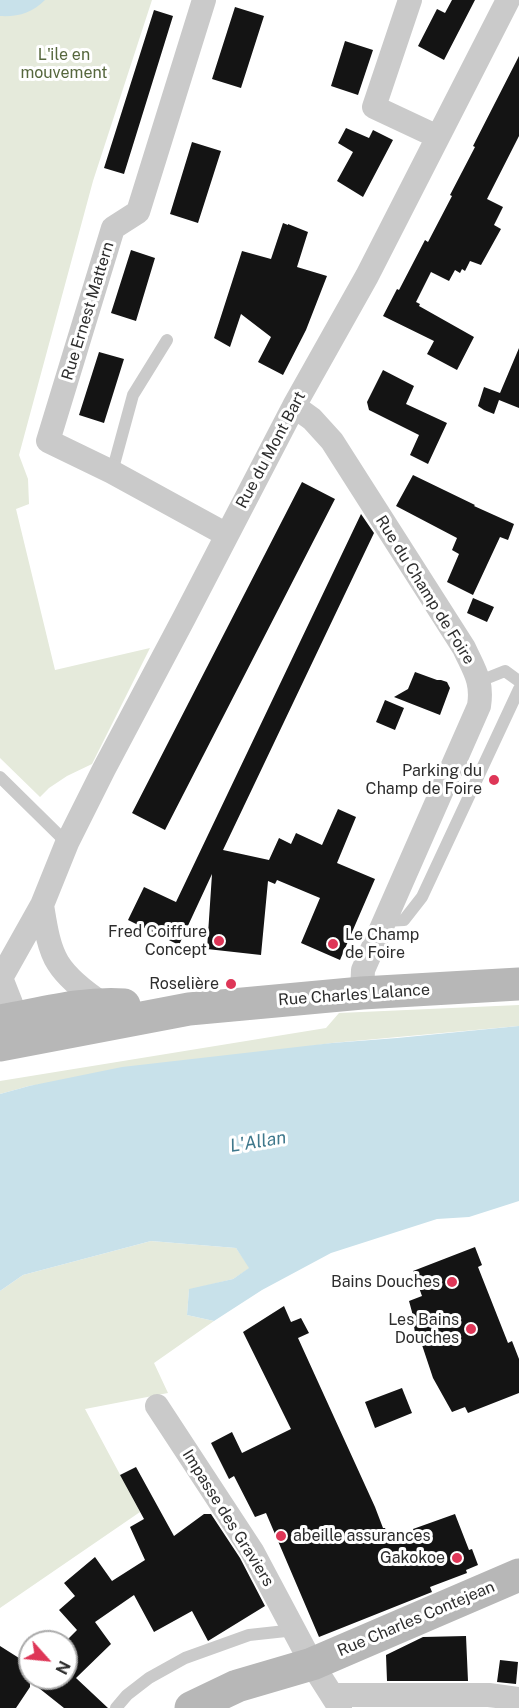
<!DOCTYPE html>
<html>
<head>
<meta charset="utf-8">
<style>
	body { margin:0 }
	#map { position:relative; width:519px; height:1708px; overflow:hidden; background:#fff; font-family:"Public Sans",sans-serif }
	canvas { display:block }
	.north { position:absolute; left:18px; top:1630px; width:60px; height:60px; box-sizing:border-box; background:#fff; border:2px solid #ababab; border-radius:50%; rotate:117deg; font-size:16px; font-weight:700; line-height:24px; text-align:center; color:#2d2d2d }
	.north::after { content:''; display:block; margin:auto; width:21px; height:27px; background:#de3657; clip-path:polygon(50% 0,100% 100%,50% 72%,0 100%) }
</style>
</head>
<body>
<div id="map">
<canvas width="519" height="1708"></canvas>
<div class="north">N</div>
</div>
<script>
const ctx = document.querySelector('canvas').getContext('2d');
ctx.lineJoin = 'round';
function paint(path, color) { ctx.fillStyle = color; ctx.fill(path, 'evenodd'); }
function stroke(path, color, width, dash) { ctx.strokeStyle = color; ctx.lineWidth = width; ctx.lineCap = dash ? 'butt' : 'round'; ctx.setLineDash(dash || []); ctx.stroke(path); }
function label(font, color, halo, rows, align = 'center') {
  ctx.font = font + ' "Public Sans",sans-serif'; ctx.lineWidth = 6; ctx.setLineDash([]); ctx.textBaseline = 'middle'; ctx.strokeStyle = halo; ctx.fillStyle = color; for (const [text, x, y, turn = 0] of rows) {
    ctx.save(); ctx.translate(x, y); ctx.rotate((+turn || 0) * Math.PI / 180); ctx.textAlign = isNaN(turn) ? turn : align; if (halo) ctx.strokeText(text, 0, 0); ctx.fillText(text, 0, 0); ctx.restore();
  }
}
paint(new Path2D(`
	M 0,0 L 152,0 L 93,181 L 19,455 L 28,479 L 29,504 L 16,509 L 55,670 L 150,648 L 92,764 L 67,776 L 49,788 L 40,797 L 0,758 Z
	M 519,1005 L 519,1026 L 332,1043 L 29,1086 L 0,1094 L 0,1081 L 326,1028 L 339,1013 Z
	M 151,1241 L 236,1248 L 250,1268 L 233,1279 L 189,1290 L 187,1315 L 214,1321 L 154,1363 L 168,1393 L 85,1409 L 140,1512 L 0,1608 L 0,1291 L 23,1275 Z`), '#e5eadb');
paint(new Path2D(`
	M 0,0 L 45,0 C 32,13 18,17 0,16 Z
	M 519,1026 L 519,1201 L 469,1217 L 437,1219 L 331,1253 L 262,1290 L 214,1321 L 187,1315 L 189,1289 L 233,1279 L 249,1268 L 236,1248 L 151,1241 L 23,1275 L 0,1291 L 0,1094 L 29,1086 L 122,1067 L 332,1043 L 397,1038 Z`), '#c8e1ea');
paint(new Path2D(`
	M 452,0 L 475,0 L 444,60 L 418,46 L 437,9 L 445,13 Z
	M 235,7 L 264,16 L 241,88 L 212,79 Z
	M 154,10 L 173,16 L 124,174 L 104,168 Z
	M 345,41 L 373,50 L 358,95 L 331,86 Z
	M 519,56 L 519,136 L 487,199 L 503,207 L 494,225 L 501,229 L 481,265 L 470,261 L 465,271 L 462,269 L 460,273 L 455,270 L 449,281 L 431,272 L 416,302 L 420,304 L 419,306 L 474,337 L 457,370 L 427,354 L 434,341 L 383,316 L 397,289 L 399,290 L 425,240 L 428,242 L 452,196 L 450,195 L 475,147 L 473,146 Z
	M 346,128 L 369,138 L 373,130 L 393,140 L 363,197 L 337,181 L 353,152 L 338,143 Z
	M 192,142 L 221,151 L 198,223 L 170,214 Z
	M 283,223 L 288,225 L 288,224 L 308,232 L 297,267 L 327,276 L 306,330 L 283,375 L 258,362 L 271,337 L 241,314 L 230,347 L 214,338 L 242,251 L 271,259 Z
	M 131,250 L 155,258 L 136,321 L 111,313 Z
	M 519,348 L 519,408 L 499,400 L 494,414 L 484,410 L 478,406 L 484,387 L 500,393 Z
	M 99,352 L 124,359 L 104,423 L 79,415 Z
	M 383,370 L 414,386 L 406,404 L 447,423 L 428,464 L 410,455 L 419,435 L 369,410 L 367,402 Z
	M 413,475 L 475,505 L 474,506 L 514,524 L 508,540 L 500,537 L 473,595 L 447,582 L 459,554 L 452,550 L 457,538 L 396,506 Z
	M 302,482 L 335,499 L 165,830 L 132,813 Z
	M 361,514 L 374,533 L 223,850 L 269,860 L 279,838 L 291,844 L 296,833 L 322,845 L 338,809 L 356,817 L 337,863 L 375,879 L 340,960 L 301,943 L 320,898 L 277,880 L 275,884 L 268,881 L 261,955 L 207,949 L 212,874 L 179,945 L 128,920 L 144,887 L 176,902 Z
	M 473,598 L 494,607 L 487,622 L 467,613 Z
	M 415,672 L 437,680 L 441,680 L 447,682 L 450,688 L 440,715 L 394,697 L 408,689 Z
	M 385,700 L 404,708 L 395,730 L 376,722 Z
	M 475,1247 L 482,1265 L 478,1267 L 508,1343 L 512,1341 L 519,1359 L 519,1393 L 468,1413 L 465,1407 L 452,1412 L 433,1378 L 418,1333 L 415,1333 L 412,1312 L 409,1301 L 422,1296 L 413,1271 Z
	M 284,1306 L 291,1322 L 301,1318 L 309,1333 L 298,1338 L 375,1507 L 383,1528 L 385,1528 L 391,1542 L 414,1532 L 413,1529 L 455,1514 L 469,1550 L 472,1549 L 478,1565 L 466,1570 L 467,1573 L 430,1587 L 432,1592 L 319,1637 L 266,1513 L 255,1517 L 234,1476 L 229,1479 L 211,1443 L 232,1432 L 242,1453 L 291,1429 L 243,1332 Z
	M 402,1388 L 412,1413 L 375,1428 L 365,1402 Z
	M 136,1467 L 174,1536 L 204,1514 L 211,1514 L 240,1558 L 265,1606 L 208,1641 L 192,1611 L 154,1632 L 134,1595 L 95,1622 L 111,1644 L 76,1678 L 108,1708 L 64,1708 L 30,1681 L 30,1687 L 16,1708 L 0,1708 L 0,1646 L 30,1665 L 30,1678 L 66,1678 L 66,1641 L 77,1630 L 59,1610 L 75,1596 L 64,1583 L 95,1557 L 112,1581 L 145,1560 L 130,1527 L 144,1519 L 120,1475 Z
	M 466,1636 L 468,1681 L 387,1681 L 386,1655 L 423,1637 Z
	M 500,1660 L 518,1662 L 516,1684 L 497,1682 Z`), '#141414');
stroke(new Path2D(`
	M 112,472 L 133,395 L 167,340
	M 480,681 L 505,671 L 519,681
	M 0,777 L 67,843
	M 384,921 L 404,920 L 422,897 L 519,689
	M 116,1708 L 127,1695 L 149,1678 L 185,1658 L 249,1635 L 295,1630`), '#cacaca', 12);
stroke(new Path2D(`
	M 204,0 L 138,212 L 113,228 L 48,441 L 112,472 L 227,535
	M 410,0 L 374,107 L 438,137
	M 294,406 L 312,419 L 332,441 L 464,648 C 474,670 483,681 479,706 L 363,970 L 362,993
	M 42,905 C 45,923 48,947 58,963 C 68,979 88,994 103,1004
	M 29,1030 L 12,1006 L 1,978 L 42,905 L 67,843 L 104,769 L 184,618 L 294,406 L 367,276 L 508,0
	M 157,1406 L 252,1551 L 312,1664 L 340,1708
	M 332,1695 L 489,1695 L 519,1699`), '#cacaca', 24);
stroke(new Path2D(`
	M 0,1021 C 41,1014 82,1002 124,1005
	M 0,1045 L 189,1009 L 362,993 L 519,984
	M 191,1708 L 237,1686 L 312,1664 L 519,1575`), '#b7b7b7', 33);
for (const [x, y, r, color] of [
	[494,780,6,"#de3657"],
	[219,941,6,"#de3657"],
	[333,944,6,"#de3657"],
	[231,984,6,"#de3657"],
	[452,1282,6,"#de3657"],
	[471,1329,6,"#de3657"],
	[281,1536,6,"#de3657"],
	[457,1558,6,"#de3657"]
]) { const dot = new Path2D(); dot.arc(x, y, r, 0, 2 * Math.PI); ctx.fillStyle = color; ctx.fill(dot); stroke(dot, '#fff', 2); }
label('16px', '#56673d', '#fff', [
	["L'ile en",64,55],
	["mouvement",64,73]
]);
label('16px', '#2d2d2d', '#fff', [
	["Rue Ernest Mattern",88,311,-73],
	["Rue du Mont Bart",271,450,-62],
	["Rue du Champ de Foire",425,590,58],
	["Rue Charles Lalance",354,995,-4],
	["Impasse des Graviers",228,1518,58],
	["Rue Charles Contejean",416,1619,-23]
]);
label('16px', '#2d2d2d', '#fff', [
	["Parking du",482,771],
	["Champ de Foire",482,789],
	["Fred Coiffure",207,932],
	["Concept",207,950],
	["Le Champ",345,935,"left"],
	["de Foire",345,953,"left"],
	["Roselière",219,984],
	["Bains Douches",440,1282],
	["Les Bains",459,1320],
	["Douches",459,1338],
	["abeille assurances",293,1536,"left"],
	["Gakokoe",445,1558]
], 'right');
label('italic 18px', '#3f788c', '#fff', [
	["L'Allan",258,1142,-9]
]);
</script>
</body>
</html>
